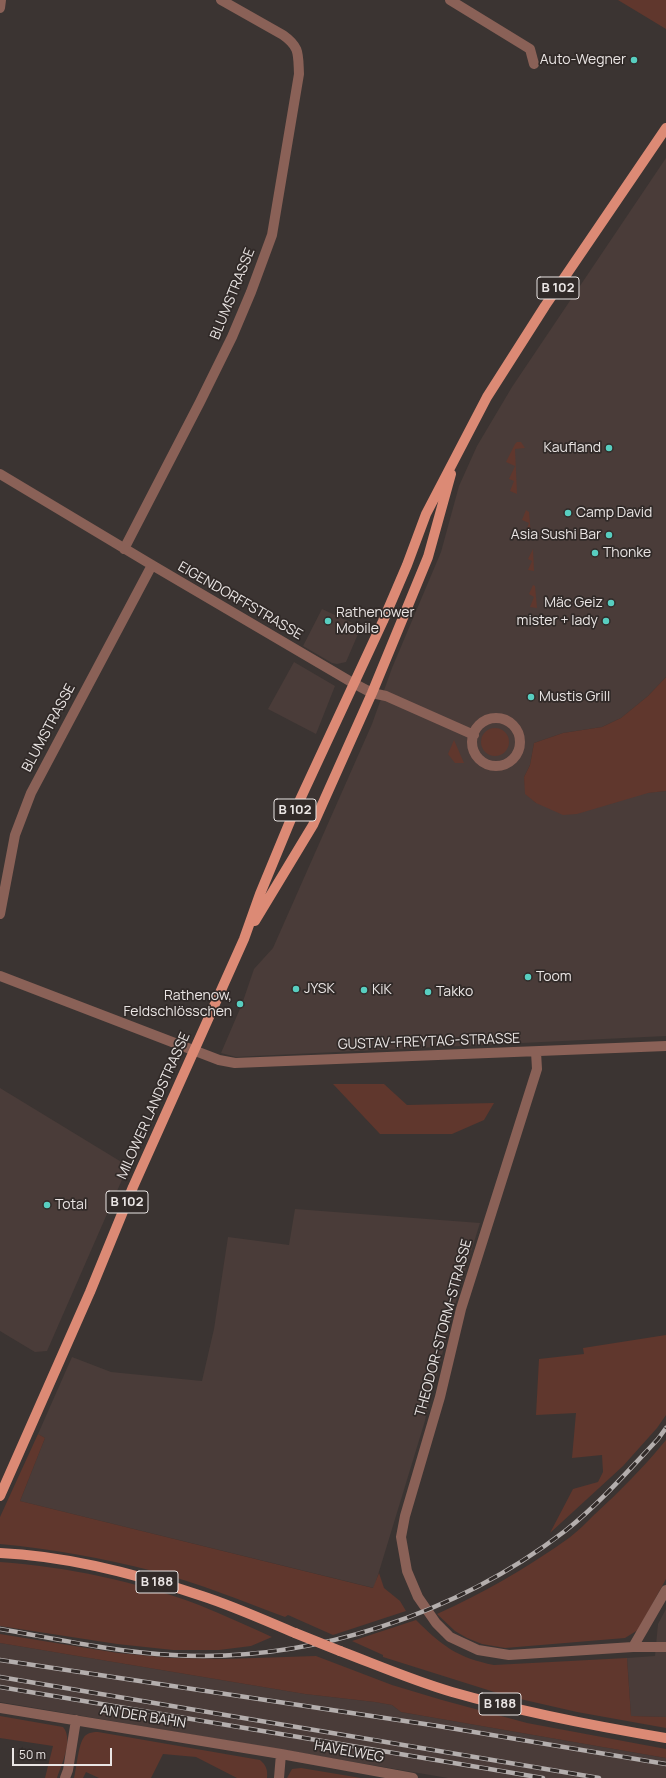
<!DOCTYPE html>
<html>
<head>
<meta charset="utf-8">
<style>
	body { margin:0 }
	#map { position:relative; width:666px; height:1778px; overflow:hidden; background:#3b3432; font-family:Manrope,sans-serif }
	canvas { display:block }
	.scale { position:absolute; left:12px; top:1748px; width:100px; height:18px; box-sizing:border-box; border:2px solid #eae5e4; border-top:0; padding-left:5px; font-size:12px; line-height:14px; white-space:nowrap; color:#eae5e4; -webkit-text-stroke:3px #312a28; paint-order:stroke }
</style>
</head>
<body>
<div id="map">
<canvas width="666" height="1778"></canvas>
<div class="scale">50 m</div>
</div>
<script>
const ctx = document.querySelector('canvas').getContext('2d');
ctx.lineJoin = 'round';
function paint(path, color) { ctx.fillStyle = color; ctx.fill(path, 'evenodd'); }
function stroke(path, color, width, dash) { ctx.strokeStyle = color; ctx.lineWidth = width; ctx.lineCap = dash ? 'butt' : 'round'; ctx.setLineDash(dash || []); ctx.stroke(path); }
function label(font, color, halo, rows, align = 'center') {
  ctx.font = font + ' Manrope,sans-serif'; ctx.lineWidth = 3.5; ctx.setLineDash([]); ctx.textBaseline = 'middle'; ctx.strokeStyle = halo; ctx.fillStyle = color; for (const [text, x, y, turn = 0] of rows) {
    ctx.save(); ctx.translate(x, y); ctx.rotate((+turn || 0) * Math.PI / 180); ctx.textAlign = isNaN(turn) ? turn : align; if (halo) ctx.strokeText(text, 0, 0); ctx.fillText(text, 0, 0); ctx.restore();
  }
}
paint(new Path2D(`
	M 666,158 L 666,677 L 648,696 L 621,718 L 602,727 L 563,733 L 534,743 L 530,765 L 524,777 L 526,794 L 536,803 L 666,791 L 666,1036 L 254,1056 L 236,1057 L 221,1053 L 242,1004 L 254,969 L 273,948 L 372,724 L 392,668 L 441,552 L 459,486 L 477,446 L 512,387 Z
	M 322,609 L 361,627 L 346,662 L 337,664 L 332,663 L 303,646 Z
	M 294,662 L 335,686 L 316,734 L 268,709 Z
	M 0,1088 L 128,1166 L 47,1351 L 35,1352 L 0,1331 Z
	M 295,1209 L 480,1223 L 459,1290 L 424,1424 L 374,1588 L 20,1501 L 45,1438 L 38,1434 L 72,1357 L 111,1372 L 202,1381 L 214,1329 L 228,1237 L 289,1245 Z
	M 666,1609 L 666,1717 L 631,1716 L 627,1658 L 655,1656 L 658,1624 Z
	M 0,1643 L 305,1694 L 375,1702 L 392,1705 L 401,1712 L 666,1758 L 666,1778 L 448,1778 L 0,1702 Z`), '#4a3c39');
paint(new Path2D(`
	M 618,0 L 666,0 L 666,29 Z
	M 517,442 L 521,442 L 525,448 L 515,449 L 517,494 L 510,491 L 514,481 L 509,479 L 515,466 L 506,462 L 515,444 Z
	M 526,510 L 529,512 L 531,536 L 525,533 L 529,523 L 522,520 Z
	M 533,549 L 534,571 L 528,570 L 532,561 L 528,559 Z
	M 533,585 L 535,586 L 537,608 L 530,607 L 534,597 L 529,594 Z
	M 666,677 L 666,791 L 648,793 L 577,814 L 563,815 L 536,803 L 525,794 L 524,777 L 530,765 L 534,743 L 563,733 L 602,727 L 621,718 L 648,696 Z
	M481 742a14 14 0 1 1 28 0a14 14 0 1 1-28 0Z
	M 454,740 L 464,763 L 455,763 L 448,754 Z
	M 333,1084 L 384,1084 L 407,1105 L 494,1103 L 484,1120 L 452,1134 L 380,1134 Z
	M 666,1335 L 666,1415 L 657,1428 L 623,1466 L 550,1533 L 573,1489 L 598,1482 L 603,1472 L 602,1455 L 572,1458 L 576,1413 L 536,1415 L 539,1359 L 584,1354 L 583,1348 Z
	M 38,1434 L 45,1438 L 20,1501 L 373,1588 L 379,1573 L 384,1588 L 400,1601 L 406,1611 L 333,1635 L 288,1615 L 285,1617 C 242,1601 198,1583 153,1571 C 102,1558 52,1549 0,1544 L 0,1517 Z
	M 666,1440 L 666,1579 L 638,1630 L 625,1638 L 505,1648 L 482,1644 L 467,1638 L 455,1631 L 437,1614 C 483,1593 527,1568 569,1538 C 578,1531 586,1523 594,1515 C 619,1492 644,1467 666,1440 Z
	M 0,1562 C 67,1567 136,1581 199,1605 C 224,1615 248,1626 272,1637 L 251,1646 L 219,1650 L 173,1650 L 117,1644 L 0,1626 Z
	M 416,1620 C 442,1646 458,1658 494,1665 L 627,1658 L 631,1716 L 666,1717 L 666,1728 L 577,1712 L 507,1696 L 383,1657 L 383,1655 L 352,1641 Z
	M 0,1634 L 118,1653 L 173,1658 L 224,1659 L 316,1656 L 392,1685 L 442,1700 L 527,1723 L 666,1749 L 666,1758 L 401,1712 L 392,1705 L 375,1702 L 305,1694 L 0,1643 Z
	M 0,1716 L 63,1727 C 74,1739 61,1766 57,1778 L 45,1778 L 53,1746 L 0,1738 Z
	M 98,1732 L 260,1760 C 266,1765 268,1770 267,1778 L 237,1778 L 196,1757 L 163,1754 L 151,1778 L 99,1778 L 86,1772 L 83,1778 L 74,1778 C 77,1768 78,1741 86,1735 C 90,1732 94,1732 98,1732 Z
	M 301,1768 L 361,1778 L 287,1778 L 292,1769 Z`), '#60372d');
stroke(new Path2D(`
	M 450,0 L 530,49 L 534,64
	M 0,8 L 1,0
	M 0,474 L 152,565 L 353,683 L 372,693 L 386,696 L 474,735
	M 124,549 L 200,402 L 232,337 L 251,292 L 272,235 L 299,74 C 298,54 300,47 283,35 L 221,0
	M472 742a24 24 0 1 1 48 0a24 24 0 1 1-48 0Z
	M 0,914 L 15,835 L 31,793 L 152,565
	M 0,976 L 219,1060 L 235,1063 L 666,1046
	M 536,1052 L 537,1069 L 461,1309 L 440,1397 L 405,1516 L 401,1537 L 407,1571 L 418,1597 L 436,1623 L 450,1637 L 478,1650 L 509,1655 L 633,1647 L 666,1647
	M 633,1647 L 666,1590
	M 0,1708 L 281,1754 L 413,1778
	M 65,1778 L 68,1770 L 76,1720
	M 279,1778 L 281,1754`), '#8a6157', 10);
stroke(new Path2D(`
	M 255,921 L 313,825 L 372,693 L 428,557 L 451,474
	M 0,1496 L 90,1292 L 133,1187 L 244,939 L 260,894 L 291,819 L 383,621 L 407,565 L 426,514 L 487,397 L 545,306 L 666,128
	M 0,1553 C 68,1556 137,1574 202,1596 C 233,1606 264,1620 295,1633
	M 340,1651 C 377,1665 414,1681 452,1692 C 522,1712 594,1726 666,1738`), '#dc8a75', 10);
const rail = new Path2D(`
	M 0,1629 C 57,1639 115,1652 173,1655 C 310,1663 457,1614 565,1531 C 599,1504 628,1471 658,1439 L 666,1428
	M 0,1660 L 438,1726 L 666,1764
	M 0,1677 L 599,1778
	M 0,1687 L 543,1778`);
stroke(rail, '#b4aead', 4.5);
stroke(rail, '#312a28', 3, [9]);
stroke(new Path2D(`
	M 295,1633 L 340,1651`), '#dc8a75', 10);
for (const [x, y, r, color] of [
	[634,60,4,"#58cec0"],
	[609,448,4,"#58cec0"],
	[568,513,4,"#58cec0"],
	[609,535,4,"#58cec0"],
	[595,553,4,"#58cec0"],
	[611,603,4,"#58cec0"],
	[328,621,4,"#58cec0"],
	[606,621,4,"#58cec0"],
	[531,697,4,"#58cec0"],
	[528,977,4,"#58cec0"],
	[296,989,4,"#58cec0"],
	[364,990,4,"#58cec0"],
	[428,992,4,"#58cec0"],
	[240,1004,4,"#58cec0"],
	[47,1205,4,"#58cec0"]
]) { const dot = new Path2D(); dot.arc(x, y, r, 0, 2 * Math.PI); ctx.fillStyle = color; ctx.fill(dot); stroke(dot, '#312a28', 1.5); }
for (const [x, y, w] of [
	[558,288,42],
	[295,810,42],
	[127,1202,42],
	[157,1582,42],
	[500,1704,42]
]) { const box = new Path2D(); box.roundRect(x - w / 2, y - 11, w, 22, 3); ctx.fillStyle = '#312a28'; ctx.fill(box); stroke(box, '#eae5e4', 1); }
label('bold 13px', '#eae5e4', null, [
	["B 102",558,288],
	["B 102",295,810],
	["B 102",127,1202],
	["B 188",157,1582],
	["B 188",500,1704]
]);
label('14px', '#eae5e4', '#312a28', [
	["Auto-Wegner",626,60,"right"],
	["Kaufland",601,448,"right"],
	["Camp David",576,513],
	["Asia Sushi Bar",601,535,"right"],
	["Thonke",603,553],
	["Mäc Geiz",603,603,"right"],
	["Rathenower",336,613],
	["Mobile",336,629],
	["mister + lady",598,621,"right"],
	["Mustis Grill",539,697],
	["Toom",536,977],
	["JYSK",304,989],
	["KiK",372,990],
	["Takko",436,992],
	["Rathenow,",232,996,"right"],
	["Feldschlösschen",232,1012,"right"],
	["Total",55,1205]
], 'left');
label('14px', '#eae5e4', '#312a28', [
	["BLUMSTRASSE",233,294,-68],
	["EIGENDORFFSTRASSE",240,601,30],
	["BLUMSTRASSE",49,728,-62],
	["GUSTAV-FREYTAG-STRASSE",429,1042,-2],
	["MILOWER LANDSTRASSE",154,1106,-66],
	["THEODOR-STORM-STRASSE",444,1328,-75],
	["AN DER BAHN",143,1717,9],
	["HAVELWEG",349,1752,10]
]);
</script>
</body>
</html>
